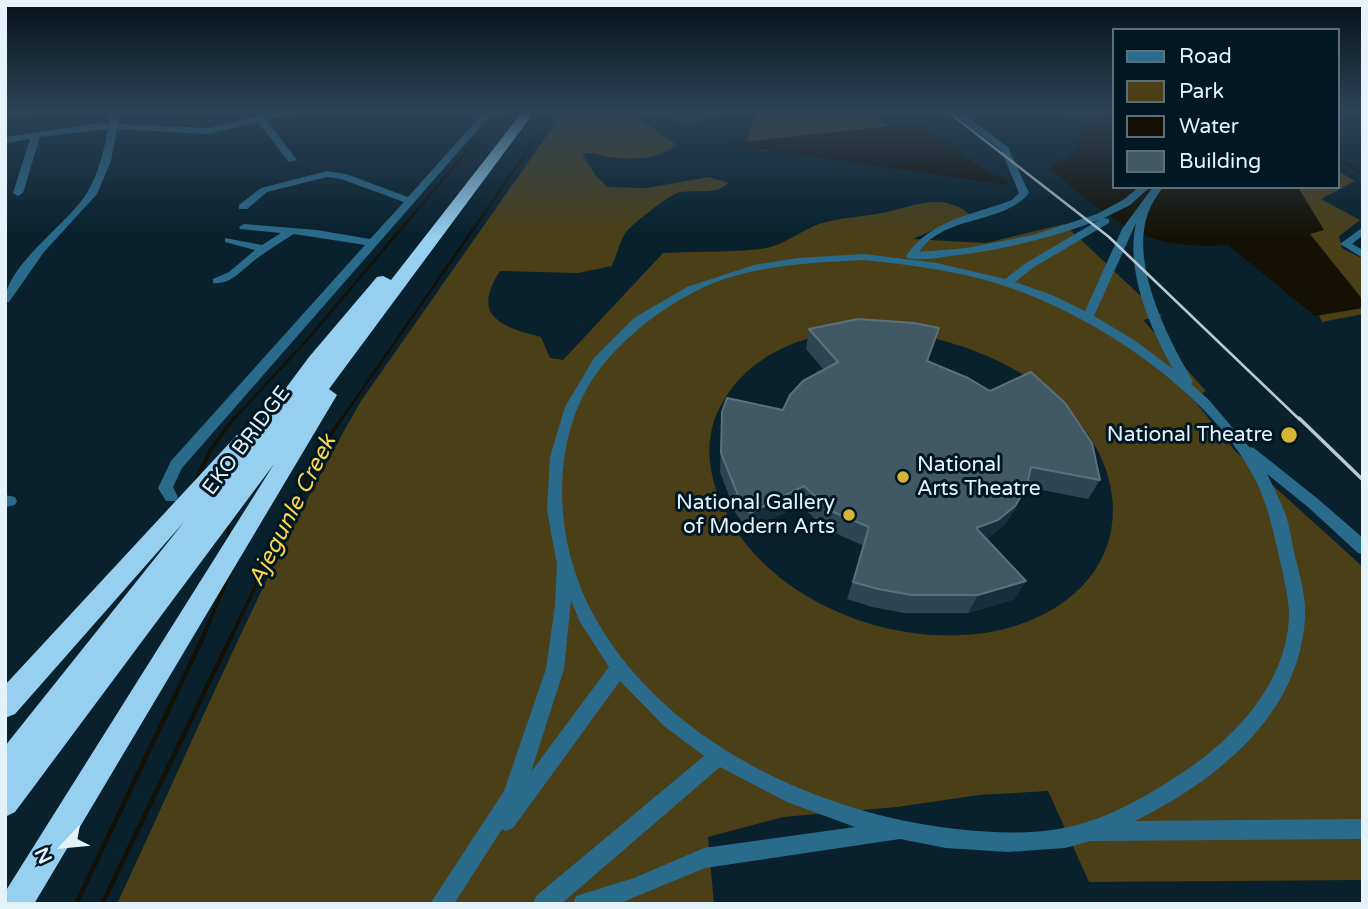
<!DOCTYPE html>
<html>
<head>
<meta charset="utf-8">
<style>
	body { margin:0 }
	#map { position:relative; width:1368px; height:909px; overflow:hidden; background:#08212d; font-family:"Varela Round",sans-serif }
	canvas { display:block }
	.frame { position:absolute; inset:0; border:7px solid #e4f2fa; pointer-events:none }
	.legend { position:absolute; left:1112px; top:28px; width:228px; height:161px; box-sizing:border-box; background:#011723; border:2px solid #5c6f79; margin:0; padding:9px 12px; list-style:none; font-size:21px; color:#e4f2fa }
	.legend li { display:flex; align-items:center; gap:14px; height:35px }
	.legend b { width:35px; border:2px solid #5c6f79 }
	.north { position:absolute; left:28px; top:811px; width:70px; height:70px; -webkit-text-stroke:5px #011723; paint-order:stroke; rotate:244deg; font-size:19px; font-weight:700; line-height:28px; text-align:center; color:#e4f2fa }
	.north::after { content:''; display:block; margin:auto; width:24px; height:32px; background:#e4f2fa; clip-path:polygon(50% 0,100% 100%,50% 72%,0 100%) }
</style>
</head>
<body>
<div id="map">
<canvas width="1368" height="909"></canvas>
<div class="frame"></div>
<ul class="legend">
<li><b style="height:9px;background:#2a6b8c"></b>Road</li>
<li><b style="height:19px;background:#4b3f17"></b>Park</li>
<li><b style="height:19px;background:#141004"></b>Water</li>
<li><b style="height:19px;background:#415865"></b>Building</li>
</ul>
<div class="north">N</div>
</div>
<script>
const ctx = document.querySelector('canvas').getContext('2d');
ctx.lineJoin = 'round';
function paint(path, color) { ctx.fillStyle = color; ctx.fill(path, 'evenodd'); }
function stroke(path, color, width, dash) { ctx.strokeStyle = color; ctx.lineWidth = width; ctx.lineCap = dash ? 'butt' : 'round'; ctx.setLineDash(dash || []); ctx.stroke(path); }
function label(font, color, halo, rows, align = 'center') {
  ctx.font = font + ' "Varela Round",sans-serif'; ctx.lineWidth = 6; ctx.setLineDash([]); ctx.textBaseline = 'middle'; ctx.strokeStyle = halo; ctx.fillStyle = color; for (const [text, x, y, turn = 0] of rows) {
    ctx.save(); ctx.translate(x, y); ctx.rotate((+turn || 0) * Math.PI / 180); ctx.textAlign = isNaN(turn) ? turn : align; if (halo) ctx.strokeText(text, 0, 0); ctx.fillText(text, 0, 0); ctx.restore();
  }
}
paint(new Path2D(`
	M 564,111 L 719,111 C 688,133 679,118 647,112 L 641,120 L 677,145 C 657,160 633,160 608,157 C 598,155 592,151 582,154 L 596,176 L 608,187 L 646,188 L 709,177 L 728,183 C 715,196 696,189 680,192 C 670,194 629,226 624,235 C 619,245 616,256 612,266 L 578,273 L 500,271 C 470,317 503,327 541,337 L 550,358 L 563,360 L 663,253 C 692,251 746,253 771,247 C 787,242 803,230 819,224 C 841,217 861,217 882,213 C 912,207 941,191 969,214 L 913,239 L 986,243 L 1064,224 L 1162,316 L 1143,320 L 1206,391 L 1193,399 L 1236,452 L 1363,567 L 1363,880 L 1089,882 L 1048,791 L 979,795 L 897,807 L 783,817 L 708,837 L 714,904 L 117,904 C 196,735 268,562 361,401 ZM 896,330 C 951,340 1001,356 1046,390 C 1140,463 1139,584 1018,625 C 912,660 760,605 719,497 C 706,465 705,430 724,400 C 744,366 779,345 818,336 C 842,330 871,332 896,330 Z
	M 764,111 L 872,111 L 884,124 L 902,130 L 765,151 L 747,146 C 747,131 752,119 764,111 Z
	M 1338,171 L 1355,181 L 1321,199 L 1360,220 L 1339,236 L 1342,248 L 1363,259 L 1363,314 L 1322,322 L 1262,187 L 1338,187 Z`), '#4b3f17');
paint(new Path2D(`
	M 1064,111 L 1108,111 L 1114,121 L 1114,187 L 1298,187 L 1324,230 L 1310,234 L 1363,300 L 1363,308 L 1315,316 L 1228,245 C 1143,252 1111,220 1049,168 L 1078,150 L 1081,129 Z
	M 918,123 L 986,171 L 1006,179 L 1008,185 L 724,144 Z`), '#141004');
stroke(new Path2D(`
	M 1338,158 L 1363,174
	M 233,420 L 307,340 L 501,111
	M 341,420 L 555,111`), '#141004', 2.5);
stroke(new Path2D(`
	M 193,486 L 211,449 L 234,418
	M 227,521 L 229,537
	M 203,637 L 230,573
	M 231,637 L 324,444 L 342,418`), '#141004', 3.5);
stroke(new Path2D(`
	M 76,904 L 204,635
	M 102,904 L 232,635`), '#141004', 4.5);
paint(new Path2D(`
	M 5,111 L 34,111 L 30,114 L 5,116 Z
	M 112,111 L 120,111 L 118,124 L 208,128 L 283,111 L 298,111 L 266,120 L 297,160 L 289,162 L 258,122 L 208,134 L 117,129 L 111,161 L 97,194 L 44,252 L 9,302 L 5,302 C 5,265 71,222 88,191 C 99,172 104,150 108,129 L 40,137 L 23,193 L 18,196 L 13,193 L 30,139 L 5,143 L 5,137 L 98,123 L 109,124 Z
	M 485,111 L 494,111 L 182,468 L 173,487 L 178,497 L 176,501 L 166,501 L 158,488 L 171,461 L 365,245 L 294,234 C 281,242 268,250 256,259 C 243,269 231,285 213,283 L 213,279 L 229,272 L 255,250 L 225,242 L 225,238 L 262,245 L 281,233 L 240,229 L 239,227 L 244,224 L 317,230 L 370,239 L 404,202 L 341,179 L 327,177 L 267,192 L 247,209 L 239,209 L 239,205 L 261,188 L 327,171 L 346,174 L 408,197 Z
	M 950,111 L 959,111 L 1008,147 L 1029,193 C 1003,225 945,214 919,252 L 967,248 L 1033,235 L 1097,214 L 1123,200 L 1139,187 L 1150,187 L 1130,205 L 1104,218 L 1109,219 L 1109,223 L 1034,267 L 1015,282 L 1052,295 L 1085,311 L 1122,229 L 1153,187 L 1163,187 C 1159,193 1154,199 1151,206 C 1126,257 1167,337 1193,381 L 1191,384 L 1209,400 L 1249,447 L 1254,448 L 1318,499 L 1363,538 L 1363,554 L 1358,553 L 1308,507 L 1267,474 C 1274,489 1282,503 1287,519 C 1291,532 1292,546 1296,560 C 1301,579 1306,599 1305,618 C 1299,716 1216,781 1135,821 L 1363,819 L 1363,839 L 1090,841 L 1065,848 L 1008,852 L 946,848 L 900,839 L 705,868 L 618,904 L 573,904 L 576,896 L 634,878 L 704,848 L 855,827 L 787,802 L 720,767 L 561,904 L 533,904 L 536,896 L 704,756 L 664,726 L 620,681 L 513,828 L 506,831 L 502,829 L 454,904 L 430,904 L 504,791 L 546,669 L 555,605 L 557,564 L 547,510 L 550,457 L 565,407 L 594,358 L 634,318 L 687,287 L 754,265 L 798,258 L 864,254 L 937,263 L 1005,279 L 1026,263 L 1099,220 C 1051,238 1002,250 951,256 C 937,258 921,261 907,258 L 906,256 C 931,219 973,215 1012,200 L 1019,193 L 1001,150 ZM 1136,223 C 1125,270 1150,328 1173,369 L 1134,340 L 1094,316 ZM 864,260 C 911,265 960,271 1005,286 C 1096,316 1214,394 1257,483 C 1269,509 1274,534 1280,561 C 1284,578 1288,594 1289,612 C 1289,685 1230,744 1171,780 C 1140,800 1105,819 1069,827 C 1033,835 994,833 957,829 C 818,814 660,741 592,612 C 552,536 548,429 606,361 C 631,332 661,309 694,292 C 745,265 808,263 864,260 ZM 571,600 L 580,622 L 609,667 L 531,772 L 564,669 Z
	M 1363,227 L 1363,235 L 1352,244 L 1363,250 L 1363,258 L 1340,244 Z
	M 5,495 L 15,497 L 17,501 L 15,505 L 5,507 Z`), '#2a6b8c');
paint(new Path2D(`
	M 523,111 L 535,111 L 329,389 L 337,395 L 34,904 L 5,904 L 5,892 L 274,464 L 15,812 L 5,817 L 5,746 L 184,522 L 15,714 L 5,718 L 5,685 L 237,435 L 251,435 L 309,357 L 377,277 L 383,276 L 391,280 Z`), '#96cff0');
stroke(new Path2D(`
	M 947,111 L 1109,237 L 1300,420`), '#b9c9d2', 2.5);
stroke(new Path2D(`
	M 1299,418 L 1363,480`), '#b9c9d2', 3.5);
paint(new Path2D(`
	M 809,329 L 928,361 L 1100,480 L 1088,499 L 1027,487 L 1016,507 L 1005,524 L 987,539 L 1015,599 L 968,613 L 904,613 L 872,607 L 847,599 L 864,546 L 826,529 L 800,505 L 748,531 L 735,512 L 720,472 L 722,412 L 783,410 L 824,370 L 806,349 Z`), '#2e4553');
paint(new Path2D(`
	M 804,486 L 800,505 L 748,531 L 750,513 Z
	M 1026,488 L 1005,524 L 988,539 L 967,546 L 976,528 Z
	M 1026,581 L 1015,599 L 968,613 L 978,595 Z`), '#162f3c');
const building = new Path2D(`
	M 858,319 L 914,323 L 939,328 L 927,361 L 968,378 L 990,391 L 1031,372 L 1065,403 L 1092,443 L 1100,480 L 1031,467 L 1026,488 L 1015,506 L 998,520 L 976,528 L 1026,581 L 978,595 L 912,595 L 878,589 L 853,582 L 869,527 L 831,511 L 804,486 L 750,513 L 737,493 L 721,453 L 722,412 L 727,398 L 783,410 L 790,395 L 803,381 L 838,362 L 809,329 Z`);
paint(building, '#415865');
stroke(building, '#5b707c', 2);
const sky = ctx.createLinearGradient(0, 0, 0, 238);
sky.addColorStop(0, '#041219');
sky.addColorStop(0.47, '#2c4357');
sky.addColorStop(1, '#2c435700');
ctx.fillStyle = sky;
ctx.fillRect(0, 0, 1368, 238);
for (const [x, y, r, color] of [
	[1289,435,9,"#d8b434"],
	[903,477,7,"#d8b434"],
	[849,515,7,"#d8b434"]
]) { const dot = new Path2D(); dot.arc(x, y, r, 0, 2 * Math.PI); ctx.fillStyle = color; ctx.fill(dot); stroke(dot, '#011723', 2.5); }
label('21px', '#e4f2fa', '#011723', [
	["National Theatre",1273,435],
	["National",917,465,"left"],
	["Arts Theatre",917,489,"left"],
	["National Gallery",835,503],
	["of Modern Arts",835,527]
], 'right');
label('21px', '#e4f2fa', '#011723', [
	["EKO BRIDGE",247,441,-53]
]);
label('italic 23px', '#fcd54c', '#011723', [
	["Ajegunle Creek",293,511,-63]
]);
</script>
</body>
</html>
